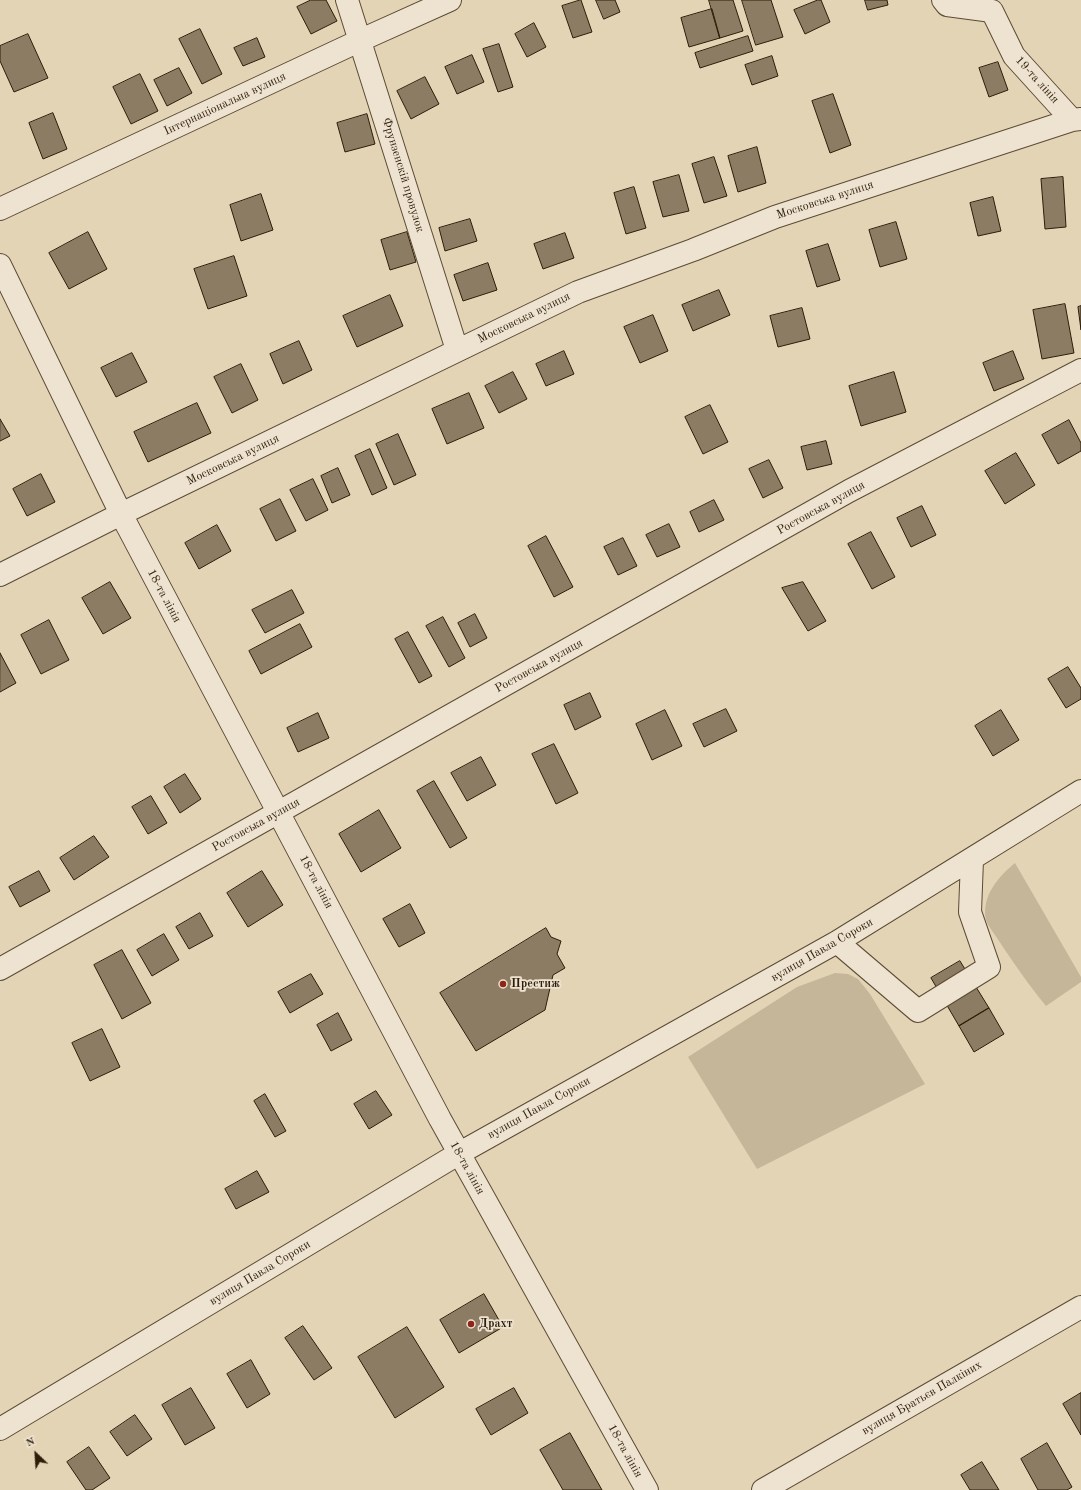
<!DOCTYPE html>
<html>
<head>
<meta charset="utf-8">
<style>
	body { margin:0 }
	#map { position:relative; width:1081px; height:1490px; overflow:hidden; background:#e4d4b6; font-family:"Old Standard TT",serif }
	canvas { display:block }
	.north { position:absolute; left:16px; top:1434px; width:40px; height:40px; -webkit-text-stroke:3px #ede3d0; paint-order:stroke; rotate:335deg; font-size:11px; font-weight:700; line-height:16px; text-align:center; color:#2d1d09 }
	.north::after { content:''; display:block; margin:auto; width:14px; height:18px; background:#2d1d09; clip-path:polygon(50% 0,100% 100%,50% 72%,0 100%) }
</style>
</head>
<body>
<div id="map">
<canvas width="1081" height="1490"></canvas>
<div class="north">N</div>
</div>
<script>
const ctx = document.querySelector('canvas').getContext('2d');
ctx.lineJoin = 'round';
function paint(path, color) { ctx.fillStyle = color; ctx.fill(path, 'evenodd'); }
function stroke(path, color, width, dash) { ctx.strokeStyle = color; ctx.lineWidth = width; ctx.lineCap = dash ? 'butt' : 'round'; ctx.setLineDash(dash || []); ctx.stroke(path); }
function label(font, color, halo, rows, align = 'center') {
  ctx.font = font + ' "Old Standard TT",serif'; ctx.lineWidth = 3.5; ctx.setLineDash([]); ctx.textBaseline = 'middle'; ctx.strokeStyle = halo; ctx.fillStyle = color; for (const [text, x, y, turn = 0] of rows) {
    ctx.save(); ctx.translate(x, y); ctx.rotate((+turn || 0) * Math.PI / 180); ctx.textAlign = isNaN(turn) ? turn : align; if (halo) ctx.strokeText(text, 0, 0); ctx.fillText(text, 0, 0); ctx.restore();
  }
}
paint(new Path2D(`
	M 1015,863 L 1081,977 L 1081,982 L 1046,1006 C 1028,984 1013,962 997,938 C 994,933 988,926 986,920 C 981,896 999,876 1015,863 Z
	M 835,973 L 848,974 L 858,979 L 870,994 L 925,1084 L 757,1169 L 688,1057 L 797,987 Z`), '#c5b599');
const building = new Path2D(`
	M 311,0 L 326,0 L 337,21 L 311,34 L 297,7 Z
	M 581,0 L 592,32 L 573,38 L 562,6 Z
	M 596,0 L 615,0 L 620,12 L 604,19 Z
	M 709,0 L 733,0 L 743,31 L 720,38 Z
	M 742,0 L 771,0 L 783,37 L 756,45 Z
	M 818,0 L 821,0 L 830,22 L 805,34 L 794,10 Z
	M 865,0 L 887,0 L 888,5 L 868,10 Z
	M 712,9 L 720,38 L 689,47 L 681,18 Z
	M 534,23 L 546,47 L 527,57 L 515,34 Z
	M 200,29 L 222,74 L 202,84 L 179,39 Z
	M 28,34 L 48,78 L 14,92 L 0,61 L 0,46 Z
	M 748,36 L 753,51 L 700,68 L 695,53 Z
	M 257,38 L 265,57 L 243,66 L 234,48 Z
	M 499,44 L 513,87 L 498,92 L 483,49 Z
	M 472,55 L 484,82 L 457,94 L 445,67 Z
	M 772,56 L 778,76 L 752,85 L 745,65 Z
	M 998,62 L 1008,90 L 989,97 L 979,68 Z
	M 179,68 L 192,93 L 167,106 L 154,80 Z
	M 140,74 L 158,111 L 131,124 L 113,87 Z
	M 425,77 L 439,104 L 411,119 L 397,91 Z
	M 833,94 L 851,145 L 830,153 L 812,101 Z
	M 53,113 L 67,149 L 43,159 L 29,123 Z
	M 367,114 L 375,144 L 345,152 L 337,123 Z
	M 757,147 L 766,183 L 738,192 L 728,156 Z
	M 714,157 L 727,196 L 704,203 L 692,164 Z
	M 679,175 L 689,211 L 663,217 L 653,182 Z
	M 1063,177 L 1066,227 L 1045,229 L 1041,179 Z
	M 634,187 L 646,228 L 626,234 L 614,193 Z
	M 261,194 L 273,230 L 241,241 L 230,205 Z
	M 993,197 L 1001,231 L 978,236 L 970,203 Z
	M 470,219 L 477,241 L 445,251 L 439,228 Z
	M 896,222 L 907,259 L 880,267 L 869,230 Z
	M 88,232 L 107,269 L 69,289 L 49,253 Z
	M 407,232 L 416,262 L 390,270 L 381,240 Z
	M 565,233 L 574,258 L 543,269 L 534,244 Z
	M 828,244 L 840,280 L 817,287 L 806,251 Z
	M 234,256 L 247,296 L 208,309 L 194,269 Z
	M 488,263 L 497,290 L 463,301 L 454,275 Z
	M 719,290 L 730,315 L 693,331 L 682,305 Z
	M 390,295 L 403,326 L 357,347 L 343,316 Z
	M 1065,304 L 1074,353 L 1042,359 L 1033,310 Z
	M 1081,306 L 1081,330 L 1078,307 Z
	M 802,308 L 810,339 L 778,347 L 770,316 Z
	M 653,315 L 668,351 L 640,363 L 624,327 Z
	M 299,341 L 312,370 L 283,384 L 270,354 Z
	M 564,351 L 574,374 L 546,386 L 536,364 Z
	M 1013,351 L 1024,379 L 994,391 L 983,363 Z
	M 132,353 L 147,382 L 116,397 L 101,368 Z
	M 241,364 L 258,400 L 232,413 L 214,377 Z
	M 513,372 L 527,399 L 499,413 L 485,386 Z
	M 894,372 L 906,412 L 861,426 L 849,386 Z
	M 469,393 L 484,428 L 447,444 L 432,409 Z
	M 197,403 L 211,433 L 148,462 L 134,432 Z
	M 710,405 L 728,442 L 703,454 L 685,417 Z
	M 0,419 L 10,436 L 0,441 Z
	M 1069,420 L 1081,443 L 1081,451 L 1058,464 L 1042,435 Z
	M 398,434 L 416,475 L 394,485 L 376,444 Z
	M 826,441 L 832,464 L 807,470 L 801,447 Z
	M 370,449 L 387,488 L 372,495 L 355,456 Z
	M 1016,453 L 1035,485 L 1005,504 L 985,471 Z
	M 769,460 L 783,488 L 763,498 L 749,469 Z
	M 338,468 L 350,495 L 332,503 L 321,476 Z
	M 41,474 L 55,502 L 27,516 L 13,489 Z
	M 313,479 L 328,510 L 306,521 L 290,490 Z
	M 280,499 L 296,531 L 276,541 L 260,509 Z
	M 714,500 L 724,520 L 699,532 L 690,512 Z
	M 922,506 L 936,535 L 911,547 L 897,518 Z
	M 669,524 L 680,547 L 657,557 L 646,535 Z
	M 217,525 L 231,551 L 199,569 L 185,543 Z
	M 871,532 L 895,577 L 872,589 L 848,544 Z
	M 546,536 L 573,587 L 554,597 L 528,546 Z
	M 623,538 L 637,566 L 618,575 L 604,547 Z
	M 110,582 L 131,618 L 103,634 L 82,598 Z
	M 803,582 L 826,621 L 808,631 L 782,588 Z
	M 292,590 L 304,613 L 265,633 L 252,610 Z
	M 475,614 L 487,638 L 470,647 L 458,623 Z
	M 443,617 L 465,658 L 449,667 L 426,626 Z
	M 49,620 L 69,660 L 41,674 L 21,635 Z
	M 300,624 L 312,647 L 261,674 L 249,651 Z
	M 408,632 L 432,676 L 419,683 L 395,639 Z
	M 0,653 L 16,683 L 0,692 Z
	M 1068,667 L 1081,688 L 1081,699 L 1066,708 L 1048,679 Z
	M 590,693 L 601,717 L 575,730 L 564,705 Z
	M 726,709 L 737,731 L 704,747 L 693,724 Z
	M 665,710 L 682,746 L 652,760 L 636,724 Z
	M 1001,710 L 1019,740 L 993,756 L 975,726 Z
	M 318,713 L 329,738 L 298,752 L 287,728 Z
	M 554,744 L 578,793 L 556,804 L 532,754 Z
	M 481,757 L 496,785 L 467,801 L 451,773 Z
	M 185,774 L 201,799 L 180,813 L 164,787 Z
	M 434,781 L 467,838 L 450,848 L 417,791 Z
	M 151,796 L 167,823 L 148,834 L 132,807 Z
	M 379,810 L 401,848 L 361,872 L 339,834 Z
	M 94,836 L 109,857 L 74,880 L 60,858 Z
	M 39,871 L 50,891 L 20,907 L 9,887 Z
	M 262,871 L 283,905 L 248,927 L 227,893 Z
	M 410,904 L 425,933 L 399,947 L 383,919 Z
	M 200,913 L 213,936 L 189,949 L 176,927 Z
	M 546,928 L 551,937 L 561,941 L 557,954 L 565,968 L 553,975 L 545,1010 L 476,1051 L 440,993 Z
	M 164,934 L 179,960 L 152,976 L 137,950 Z
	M 122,950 L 151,1003 L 122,1019 L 94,965 Z
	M 960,961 L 989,1008 L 959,1026 L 931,978 Z
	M 311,974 L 323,994 L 290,1013 L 278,992 Z
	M 989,1008 L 1004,1034 L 974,1052 L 959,1026 Z
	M 338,1013 L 352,1040 L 331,1051 L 317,1025 Z
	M 102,1029 L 120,1067 L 90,1081 L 72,1043 Z
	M 376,1091 L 392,1115 L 369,1129 L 354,1104 Z
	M 265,1094 L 286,1131 L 275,1137 L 254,1101 Z
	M 257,1171 L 269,1192 L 236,1209 L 225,1189 Z
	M 484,1294 L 503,1327 L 459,1353 L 440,1320 Z
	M 303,1326 L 332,1368 L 314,1380 L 285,1338 Z
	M 407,1327 L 444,1387 L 395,1418 L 358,1357 Z
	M 251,1360 L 270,1394 L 247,1408 L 227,1374 Z
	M 191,1388 L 215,1428 L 185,1445 L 162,1405 Z
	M 514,1388 L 528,1413 L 491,1435 L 476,1409 Z
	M 1081,1393 L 1081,1435 L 1063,1404 Z
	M 135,1415 L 152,1439 L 127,1456 L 110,1432 Z
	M 570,1433 L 602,1490 L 563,1490 L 540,1450 Z
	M 1047,1443 L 1072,1487 L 1067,1490 L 1038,1490 L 1021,1459 Z
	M 89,1447 L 110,1478 L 92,1490 L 86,1490 L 67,1462 Z
	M 982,1462 L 999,1490 L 970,1490 L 961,1475 Z`);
paint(building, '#8c7c63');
stroke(building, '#2d1d09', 1);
const minor = new Path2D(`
	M 347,0 L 457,350
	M 943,0 L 947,5 L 992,11 L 1014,56 L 1072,120 L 1081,119
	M 0,209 L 361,40 L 450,0
	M 0,265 L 121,514 L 440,1119 L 647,1490
	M 0,575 L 121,514 L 578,292 L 693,250 L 775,217 L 1072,120
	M 837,942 L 918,1011 L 989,967 L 970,912 L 972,860
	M 0,969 L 849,491 L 1081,370
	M 0,1429 L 458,1154 L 837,942 L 1081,791
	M 763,1490 L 1081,1307`);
stroke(minor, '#5b4b34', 24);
stroke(minor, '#ede3d0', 22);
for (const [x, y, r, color] of [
	[503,984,4,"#8f2418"],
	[471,1324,4,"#8f2418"]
]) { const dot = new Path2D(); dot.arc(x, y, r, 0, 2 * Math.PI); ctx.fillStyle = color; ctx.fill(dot); stroke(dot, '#ede3d0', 1.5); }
label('12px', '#2d1d09', '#ede3d0', [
	["19-та лінія",1037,80,48],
	["Інтернаціональна вулиця",225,104,-25],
	["Фрунзенскій провулок",403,175,73],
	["Московська вулиця",825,200,-18],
	["Московська вулиця",524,318,-26],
	["Московська вулиця",233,460,-26],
	["Ростовська вулиця",821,508,-29],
	["18-та лінія",164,596,62],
	["Ростовська вулиця",539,666,-29],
	["Ростовська вулиця",256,825,-29],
	["18-та лінія",316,882,62],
	["вулиця Павла Сороки",822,950,-30],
	["вулиця Павла Сороки",539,1108,-29],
	["18-та лінія",467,1168,61],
	["вулиця Павла Сороки",260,1273,-31],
	["вулиця Братьєв Палкіних",922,1398,-30],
	["18-та лінія",625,1451,61]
]);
label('bold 12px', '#2d1d09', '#ede3d0', [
	["Престиж",511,984],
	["Драхт",479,1324]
], 'left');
</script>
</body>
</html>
